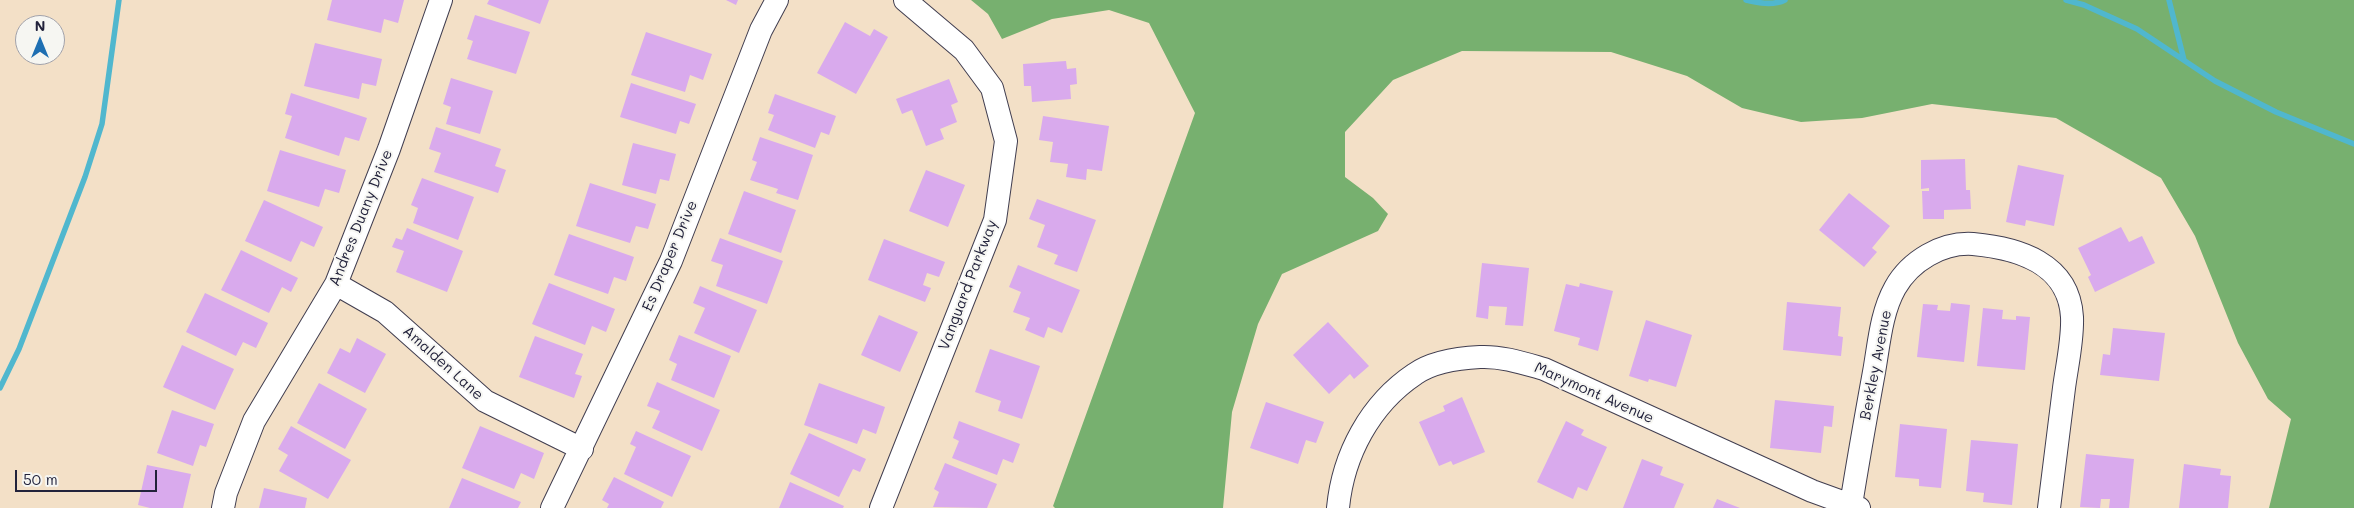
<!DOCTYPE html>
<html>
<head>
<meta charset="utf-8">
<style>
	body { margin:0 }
	#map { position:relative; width:2354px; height:508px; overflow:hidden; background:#f3e0c7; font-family:Mali,sans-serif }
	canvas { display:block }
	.north { position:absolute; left:15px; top:15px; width:50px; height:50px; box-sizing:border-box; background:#f6f6f2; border:1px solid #a1a1a9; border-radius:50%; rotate:0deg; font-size:14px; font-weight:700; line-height:20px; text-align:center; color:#22223b }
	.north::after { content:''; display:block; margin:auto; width:18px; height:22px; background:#1f6fb2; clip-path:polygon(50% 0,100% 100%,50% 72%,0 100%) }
	.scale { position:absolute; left:15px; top:470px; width:142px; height:22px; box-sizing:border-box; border:2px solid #22223b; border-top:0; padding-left:6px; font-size:15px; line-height:18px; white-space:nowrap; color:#22223b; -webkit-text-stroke:4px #f6f6f2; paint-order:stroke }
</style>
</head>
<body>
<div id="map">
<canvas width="2354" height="508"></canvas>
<div class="north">N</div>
<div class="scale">50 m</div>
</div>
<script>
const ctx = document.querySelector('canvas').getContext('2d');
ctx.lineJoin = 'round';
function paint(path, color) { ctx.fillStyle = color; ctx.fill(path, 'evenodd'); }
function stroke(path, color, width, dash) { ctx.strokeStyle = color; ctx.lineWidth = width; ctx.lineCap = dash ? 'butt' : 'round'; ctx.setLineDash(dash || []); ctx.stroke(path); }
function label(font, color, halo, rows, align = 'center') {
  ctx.font = font + ' Mali,sans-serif'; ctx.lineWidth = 4; ctx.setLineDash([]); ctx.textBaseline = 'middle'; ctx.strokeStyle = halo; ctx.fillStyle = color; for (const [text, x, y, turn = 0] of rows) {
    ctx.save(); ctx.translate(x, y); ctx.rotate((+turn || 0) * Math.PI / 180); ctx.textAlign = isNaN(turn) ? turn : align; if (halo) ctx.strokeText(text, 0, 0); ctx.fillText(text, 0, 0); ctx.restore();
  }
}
paint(new Path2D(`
	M 971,0 L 2354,0 L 2354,508 L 2269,508 L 2291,419 L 2268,399 L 2238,343 L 2195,236 L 2161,178 L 2056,118 L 1932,104 L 1862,118 L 1801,122 L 1742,108 L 1687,76 L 1611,52 L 1462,51 L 1393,80 L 1345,132 L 1345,177 L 1373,198 L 1388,214 L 1378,231 L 1282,274 L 1258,324 L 1232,412 L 1223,508 L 1055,508 L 1053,506 L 1195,113 L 1149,23 L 1109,10 L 1052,19 L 1002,39 L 988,14 Z`), '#77b06f');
stroke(new Path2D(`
	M 1746,0 C 1758,3 1773,6 1785,0
	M 2066,0 L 2084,5 L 2137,29 L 2215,81 L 2276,112 L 2354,144
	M 2169,0 L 2184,60
	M 0,388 L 19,349 L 85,177 L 102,124 L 119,0`), '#50b7ce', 5.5);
paint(new Path2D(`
	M 332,0 L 404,0 L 398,23 L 384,19 L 381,33 L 327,20 Z
	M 489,0 L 549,0 L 540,24 L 487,4 Z
	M 726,0 L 738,0 L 736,5 Z
	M 475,15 L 530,32 L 516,74 L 467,59 L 473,41 L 467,39 Z
	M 845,22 L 870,36 L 874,29 L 888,37 L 856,94 L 817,73 Z
	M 646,32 L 712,54 L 703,80 L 690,75 L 685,92 L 631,75 Z
	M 315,43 L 382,59 L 376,86 L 362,83 L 359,99 L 304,86 Z
	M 1066,61 L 1067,69 L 1076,68 L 1077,84 L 1070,85 L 1071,99 L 1032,102 L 1031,86 L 1024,86 L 1023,64 Z
	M 451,78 L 493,91 L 480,134 L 446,124 L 451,107 L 443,104 Z
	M 949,79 L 958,102 L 951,105 L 957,122 L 940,129 L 944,139 L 926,146 L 912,110 L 902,114 L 896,99 Z
	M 631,83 L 696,104 L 689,124 L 680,121 L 676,134 L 620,117 Z
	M 291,93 L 367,118 L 359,141 L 345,137 L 339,156 L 285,138 L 292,116 L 285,114 Z
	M 775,94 L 836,116 L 829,135 L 821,132 L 815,148 L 768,130 L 774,115 L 768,113 Z
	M 1043,116 L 1109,126 L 1102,171 L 1087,169 L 1086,180 L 1066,177 L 1068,164 L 1050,162 L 1053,142 L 1039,140 Z
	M 436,127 L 501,149 L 495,166 L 506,170 L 498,193 L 434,172 L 441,153 L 429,149 Z
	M 760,137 L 813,155 L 798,200 L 776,193 L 778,189 L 750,180 L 757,162 L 752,160 Z
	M 633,143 L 676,154 L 669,181 L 660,179 L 656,194 L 622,185 Z
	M 280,150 L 346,170 L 339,193 L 325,189 L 319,207 L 267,191 Z
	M 1965,159 L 1966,190 L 1970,190 L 1971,209 L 1944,210 L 1944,219 L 1923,219 L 1922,191 L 1929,191 L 1929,188 L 1921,189 L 1921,160 Z
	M 2018,165 L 2064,175 L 2054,226 L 2026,220 L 2025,226 L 2006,222 Z
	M 926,170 L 965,185 L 948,227 L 909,211 Z
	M 422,178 L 474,197 L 458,240 L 413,223 L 418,208 L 411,205 Z
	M 590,183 L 656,204 L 648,229 L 636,226 L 630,243 L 576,226 Z
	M 744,191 L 796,210 L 781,253 L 728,234 Z
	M 1849,193 L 1890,226 L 1872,248 L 1877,252 L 1864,267 L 1819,230 Z
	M 1037,199 L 1096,220 L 1077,272 L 1054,264 L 1058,255 L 1037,247 L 1045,225 L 1029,219 Z
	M 264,200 L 323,227 L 314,247 L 301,241 L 291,262 L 245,241 Z
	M 2121,227 L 2129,242 L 2142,236 L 2155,263 L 2095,292 L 2088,277 L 2091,275 L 2078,248 Z
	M 407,228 L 463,251 L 447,292 L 396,272 L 404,251 L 392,247 L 396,238 L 402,240 Z
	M 569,234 L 634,257 L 626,281 L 614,277 L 608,294 L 554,275 Z
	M 720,238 L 783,261 L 767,304 L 716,286 L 723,265 L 711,261 Z
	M 884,239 L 945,262 L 939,277 L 927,273 L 923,285 L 931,288 L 925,302 L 868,280 Z
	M 241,250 L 298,278 L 291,292 L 282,287 L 269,313 L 221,290 Z
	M 1482,263 L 1529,268 L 1523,326 L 1505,325 L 1507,307 L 1489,306 L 1488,319 L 1476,317 Z
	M 1018,265 L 1080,290 L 1062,333 L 1048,327 L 1044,338 L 1025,330 L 1030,318 L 1013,312 L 1021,292 L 1009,287 Z
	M 549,283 L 615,309 L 606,332 L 592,326 L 585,345 L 532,324 Z
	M 1580,283 L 1613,291 L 1598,351 L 1578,345 L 1580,338 L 1554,331 L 1566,284 L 1579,287 Z
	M 700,286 L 757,310 L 739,353 L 694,333 L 705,308 L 693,303 Z
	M 205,293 L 268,323 L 256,348 L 243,342 L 236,356 L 186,332 Z
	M 1787,302 L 1841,307 L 1838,336 L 1843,337 L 1841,356 L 1783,350 Z
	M 1951,303 L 1970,305 L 1964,362 L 1917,357 L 1923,304 L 1938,305 L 1937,310 L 1950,311 Z
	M 1983,308 L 2003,310 L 2002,319 L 2016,320 L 2016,316 L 2030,317 L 2025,370 L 1977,366 Z
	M 879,315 L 918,332 L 900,372 L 861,355 Z
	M 1646,320 L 1692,335 L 1676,387 L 1649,379 L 1648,382 L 1629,376 Z
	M 1328,322 L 1369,366 L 1354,379 L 1350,374 L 1329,394 L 1293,355 Z
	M 2113,328 L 2165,333 L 2159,381 L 2100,375 L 2103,354 L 2110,355 Z
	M 679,335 L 731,356 L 714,398 L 671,380 L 677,364 L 669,360 Z
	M 535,336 L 583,354 L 575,374 L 582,376 L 574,398 L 519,377 Z
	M 357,338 L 386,354 L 365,393 L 327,373 L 340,348 L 350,353 Z
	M 182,345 L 234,369 L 215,410 L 163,387 Z
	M 990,349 L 1040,366 L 1022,419 L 998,411 L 1001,401 L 975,392 Z
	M 657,382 L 720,410 L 702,451 L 652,428 L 660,411 L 647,406 Z
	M 319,383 L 367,409 L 345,449 L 297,423 Z
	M 819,383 L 885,407 L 876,434 L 863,429 L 857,444 L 804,425 Z
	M 1462,397 L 1485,452 L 1453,465 L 1451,461 L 1439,466 L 1419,422 L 1445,411 L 1443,406 Z
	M 1775,400 L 1834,406 L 1832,427 L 1824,426 L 1821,453 L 1770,448 Z
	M 1266,402 L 1324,422 L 1316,443 L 1306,440 L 1298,464 L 1250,448 Z
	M 172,410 L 214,424 L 206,447 L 200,445 L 193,466 L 157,453 Z
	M 959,421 L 1020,444 L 1013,463 L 1003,459 L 997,475 L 952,458 L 959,441 L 953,438 Z
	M 1566,421 L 1584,430 L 1581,435 L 1607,447 L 1587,491 L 1578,487 L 1573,499 L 1537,482 Z
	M 1900,424 L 1947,429 L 1941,488 L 1919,486 L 1919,479 L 1895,477 Z
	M 291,426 L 351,460 L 328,499 L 279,471 L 288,455 L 278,449 Z
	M 480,426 L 544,453 L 534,479 L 521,473 L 514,489 L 462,468 Z
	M 636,431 L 691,456 L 672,497 L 624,474 L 636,447 L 630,444 Z
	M 809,433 L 866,459 L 860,472 L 853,469 L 839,497 L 790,474 Z
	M 1971,440 L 2018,444 L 2012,505 L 1983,502 L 1984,493 L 1966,491 Z
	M 2086,454 L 2134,459 L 2129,508 L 2109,508 L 2110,499 L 2101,499 L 2100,508 L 2080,507 Z
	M 1642,459 L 1663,467 L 1660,475 L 1684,484 L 1674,508 L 1623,508 Z
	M 945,463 L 997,484 L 987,508 L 933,507 L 939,492 L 934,489 Z
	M 2184,464 L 2221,469 L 2220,475 L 2231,476 L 2228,508 L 2179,508 Z
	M 147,465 L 191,474 L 183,508 L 150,508 L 138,505 Z
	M 614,477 L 664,502 L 661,508 L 607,508 L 609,504 L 602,500 Z
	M 462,478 L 521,502 L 518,508 L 449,508 Z
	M 790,482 L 844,506 L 843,508 L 779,508 Z
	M 264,488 L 307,498 L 305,508 L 259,508 Z
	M 1717,499 L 1740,508 L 1713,508 Z`), '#d9aaed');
const minor = new Path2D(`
	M 336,284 L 385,312 L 485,401 L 582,449
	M 1851,505 C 1858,461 1866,416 1874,372 C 1879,344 1881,313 1895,288 C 1910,261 1942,242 1973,244 C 2018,248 2069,263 2072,317 C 2073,340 2067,365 2064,388 C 2059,428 2054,468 2049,508
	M 223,508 L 226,493 L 254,421 L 336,284 L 389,149 L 441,0
	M 552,508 L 671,261 L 761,30 L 777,0
	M 881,508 L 995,220 L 1006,141 L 992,88 L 964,50 L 905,0
	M 1338,508 C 1343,455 1370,404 1415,374 C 1432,362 1460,358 1480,357 C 1502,356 1523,363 1544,369 L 1812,491 L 1859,508`);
stroke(minor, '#413e50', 24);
stroke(minor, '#fff', 22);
label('15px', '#22223b', '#f6f6f2', [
	["Andres Duany Drive",361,218,-68],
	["Es Draper Drive",670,256,-67],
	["Vanguard Parkway",968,285,-69],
	["Amalden Lane",443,363,42],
	["Berkley Avenue",1876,365,-79],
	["Marymont Avenue",1594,393,24]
]);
</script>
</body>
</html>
